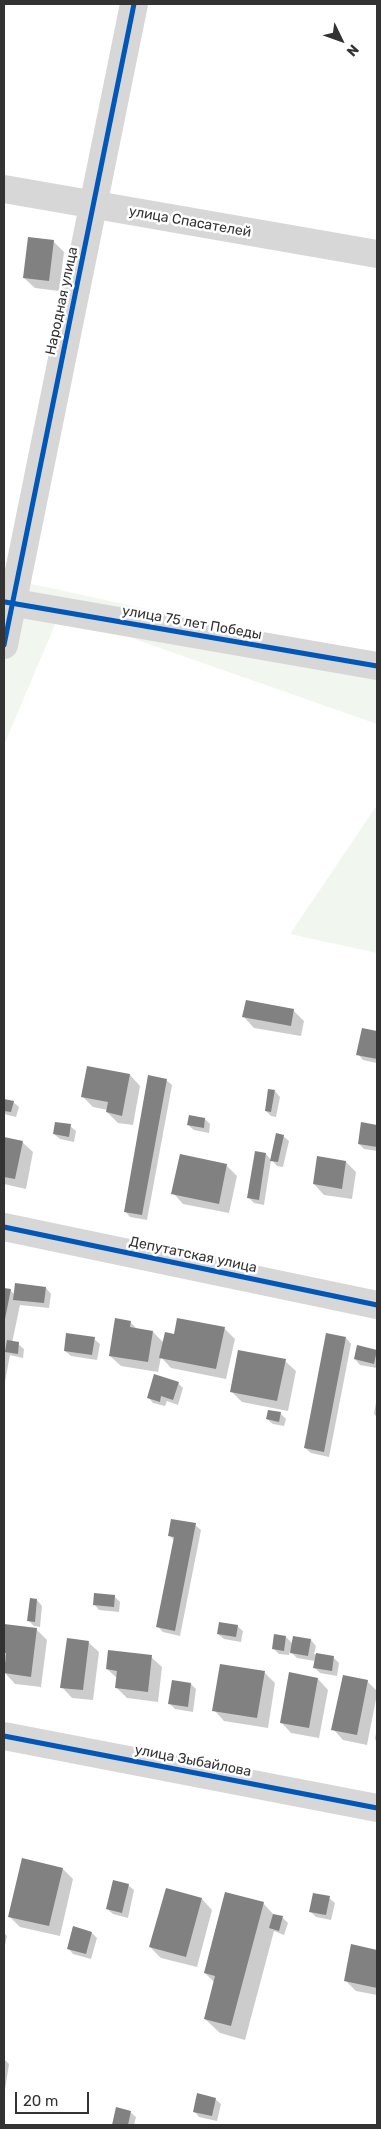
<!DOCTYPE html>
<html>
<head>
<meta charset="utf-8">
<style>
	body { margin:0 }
	#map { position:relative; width:381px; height:2129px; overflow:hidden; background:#fff; font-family:Rubik,sans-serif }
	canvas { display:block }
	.frame { position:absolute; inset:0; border:5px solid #333; pointer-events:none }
	.north { position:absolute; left:316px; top:15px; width:50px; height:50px; -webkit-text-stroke:4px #fff; paint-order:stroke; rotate:132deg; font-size:14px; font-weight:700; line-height:20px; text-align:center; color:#333 }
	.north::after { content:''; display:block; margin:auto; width:18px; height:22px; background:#333; clip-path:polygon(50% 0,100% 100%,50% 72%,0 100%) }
	.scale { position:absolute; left:15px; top:2092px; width:74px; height:22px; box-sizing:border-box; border:2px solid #333; border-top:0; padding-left:6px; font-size:15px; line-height:18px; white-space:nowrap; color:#333; -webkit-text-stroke:4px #fff; paint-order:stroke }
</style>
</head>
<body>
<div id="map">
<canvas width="381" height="2129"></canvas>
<div class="frame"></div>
<div class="north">N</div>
<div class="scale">20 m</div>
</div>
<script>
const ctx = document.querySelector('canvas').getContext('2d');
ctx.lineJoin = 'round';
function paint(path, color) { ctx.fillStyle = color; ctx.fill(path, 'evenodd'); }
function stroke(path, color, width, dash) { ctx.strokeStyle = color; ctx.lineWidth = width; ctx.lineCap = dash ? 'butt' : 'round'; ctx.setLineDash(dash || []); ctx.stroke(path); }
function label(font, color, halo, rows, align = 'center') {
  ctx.font = font + ' Rubik,sans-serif'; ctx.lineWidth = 5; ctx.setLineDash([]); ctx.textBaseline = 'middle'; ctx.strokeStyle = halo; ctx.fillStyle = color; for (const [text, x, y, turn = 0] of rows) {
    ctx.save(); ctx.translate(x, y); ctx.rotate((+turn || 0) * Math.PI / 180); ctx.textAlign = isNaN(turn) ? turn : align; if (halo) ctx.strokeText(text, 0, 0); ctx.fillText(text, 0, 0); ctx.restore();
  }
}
paint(new Path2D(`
	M 4,578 L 377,659 L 377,724 L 60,613 L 4,745 Z
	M 377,805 L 377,953 L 290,934 Z`), '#f1f7ee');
paint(new Path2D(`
	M 53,241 L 64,252 L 59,291 L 35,288 L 24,278 Z
	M 293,1010 L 304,1021 L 301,1036 L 254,1028 L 244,1017 Z
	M 363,1029 L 377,1032 L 377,1063 L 363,1060 L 358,1054 Z
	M 130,1075 L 140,1086 L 133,1125 L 118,1123 L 107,1112 L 108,1110 L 93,1107 L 82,1096 Z
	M 166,1080 L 172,1085 L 147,1220 L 130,1217 L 125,1211 Z
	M 275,1091 L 280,1097 L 276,1117 L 271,1116 L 266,1111 Z
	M 4,1100 L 13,1102 L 19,1107 L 16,1117 L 4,1114 Z
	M 205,1119 L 210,1124 L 209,1133 L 194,1130 L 188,1125 Z
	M 362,1123 L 377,1126 L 377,1151 L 364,1149 L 359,1144 Z
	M 70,1126 L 76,1131 L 74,1142 L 60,1139 L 54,1134 Z
	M 283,1136 L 289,1141 L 283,1167 L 277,1166 L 272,1160 Z
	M 4,1138 L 22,1142 L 33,1152 L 26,1189 L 4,1184 Z
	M 266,1154 L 271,1160 L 264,1205 L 254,1203 L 249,1198 Z
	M 346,1162 L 356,1172 L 352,1199 L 324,1195 L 314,1184 Z
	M 226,1165 L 237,1176 L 229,1213 L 183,1204 L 173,1193 Z
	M 46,1288 L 51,1294 L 49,1308 L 20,1305 L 12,1343 L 18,1344 L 24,1349 L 23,1358 L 10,1355 L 4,1387 L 4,1289 L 10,1290 L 15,1295 Z
	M 130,1322 L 138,1330 L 153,1332 L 164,1343 L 175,1336 L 224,1328 L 235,1339 L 226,1379 L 171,1368 L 161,1357 L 158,1372 L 121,1366 L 110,1356 Z
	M 346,1338 L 351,1344 L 329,1457 L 311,1453 L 305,1448 Z
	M 94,1339 L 100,1344 L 97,1360 L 71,1356 L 65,1351 Z
	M 377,1351 L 377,1368 L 360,1365 L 355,1359 Z
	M 285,1361 L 296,1371 L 288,1411 L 242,1402 L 231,1391 Z
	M 178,1383 L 183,1388 L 178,1405 L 167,1401 L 165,1406 L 153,1403 L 148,1397 Z
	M 377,1397 L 377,1417 L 374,1414 Z
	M 280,1413 L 286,1419 L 284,1426 L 273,1424 L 267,1419 Z
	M 195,1525 L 201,1530 L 180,1636 L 163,1632 L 158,1627 L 175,1541 L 169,1535 Z
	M 114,1596 L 120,1602 L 119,1612 L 99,1610 L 94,1604 Z
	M 37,1600 L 42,1606 L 40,1627 L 34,1626 L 29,1621 Z
	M 4,1626 L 36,1629 L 47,1640 L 41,1687 L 15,1684 L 5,1673 L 6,1660 L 4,1658 Z
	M 237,1626 L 243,1631 L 241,1642 L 224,1639 L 218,1634 Z
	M 286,1637 L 293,1644 L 294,1637 L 311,1640 L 316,1646 L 314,1654 L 334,1658 L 339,1663 L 337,1676 L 320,1673 L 314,1667 L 315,1661 L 297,1658 L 290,1651 L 289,1655 L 279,1654 L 273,1648 Z
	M 88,1642 L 99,1652 L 93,1700 L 72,1698 L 62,1687 Z
	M 151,1657 L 162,1667 L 158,1702 L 127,1698 L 117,1688 L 118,1679 L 107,1669 Z
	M 264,1672 L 275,1683 L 268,1728 L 224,1721 L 214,1710 Z
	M 318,1679 L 328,1690 L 319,1738 L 291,1733 L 281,1722 Z
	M 367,1681 L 377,1691 L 377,1694 L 367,1745 L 343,1740 L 333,1729 Z
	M 191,1684 L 196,1689 L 193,1712 L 175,1709 L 170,1704 Z
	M 377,1727 L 377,1741 L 375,1739 Z
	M 63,1869 L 73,1879 L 60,1936 L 20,1927 L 9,1916 Z
	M 128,1885 L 134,1890 L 128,1918 L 113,1914 L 107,1909 Z
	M 329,1898 L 335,1903 L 331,1920 L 316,1917 L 310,1911 Z
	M 202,1899 L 212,1910 L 197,1967 L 161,1958 L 150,1947 Z
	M 263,1903 L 275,1916 L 282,1917 L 288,1923 L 284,1935 L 274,1931 L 245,2040 L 220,2033 L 205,2019 L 215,1983 L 205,1973 Z
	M 4,1933 L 7,1936 L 4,1950 Z
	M 92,1933 L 97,1938 L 91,1959 L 73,1954 L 68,1948 Z
	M 352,1946 L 377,1951 L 377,1995 L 356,1991 L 345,1980 Z
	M 4,2059 L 9,2064 L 4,2096 Z
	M 215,2099 L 221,2104 L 217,2121 L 199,2117 L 194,2111 Z
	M 117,2109 L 130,2112 L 136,2117 L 134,2125 L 113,2125 Z`), '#0003');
paint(new Path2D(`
	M 28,237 L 54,240 L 49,281 L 23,278 Z
	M 246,1000 L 294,1009 L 291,1026 L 242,1017 Z
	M 362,1028 L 377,1031 L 377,1059 L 356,1055 Z
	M 87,1066 L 130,1074 L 122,1116 L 106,1112 L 108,1102 L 81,1097 Z
	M 148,1075 L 167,1079 L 142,1215 L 124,1212 Z
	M 268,1089 L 275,1090 L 271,1112 L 265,1111 Z
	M 4,1099 L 14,1101 L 11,1112 L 4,1111 Z
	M 189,1115 L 205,1118 L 204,1128 L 187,1125 Z
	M 55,1122 L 71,1124 L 69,1137 L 53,1134 Z
	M 361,1122 L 377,1125 L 377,1147 L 358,1144 Z
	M 276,1133 L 284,1135 L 278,1162 L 270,1161 Z
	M 4,1137 L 23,1141 L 15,1179 L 4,1177 Z
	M 255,1151 L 266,1153 L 259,1200 L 247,1198 Z
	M 180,1154 L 227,1164 L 219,1204 L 171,1194 Z
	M 317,1156 L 346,1161 L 342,1189 L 313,1184 Z
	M 15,1283 L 46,1287 L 44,1303 L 13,1300 Z
	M 4,1288 L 11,1289 L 5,1319 L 4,1319 Z
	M 115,1318 L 131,1321 L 130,1327 L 153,1331 L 148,1362 L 109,1356 Z
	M 177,1318 L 225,1327 L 216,1369 L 159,1358 L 165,1332 L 174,1334 Z
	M 66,1333 L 95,1337 L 92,1355 L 64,1351 Z
	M 326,1333 L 346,1337 L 324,1452 L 304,1448 Z
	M 7,1340 L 19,1342 L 18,1354 L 5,1352 Z
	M 357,1345 L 377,1350 L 374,1364 L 354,1359 Z
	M 238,1350 L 286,1359 L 277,1401 L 230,1392 Z
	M 154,1374 L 179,1382 L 173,1400 L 161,1396 L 160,1402 L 147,1398 Z
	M 268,1410 L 281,1412 L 279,1422 L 266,1419 Z
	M 171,1519 L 196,1523 L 175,1631 L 156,1627 L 174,1537 L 168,1536 Z
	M 94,1593 L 115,1595 L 114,1607 L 93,1605 Z
	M 30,1598 L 37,1599 L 35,1622 L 27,1621 Z
	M 219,1622 L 238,1625 L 236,1637 L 217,1634 Z
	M 4,1624 L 37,1628 L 31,1677 L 4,1673 L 6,1653 L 4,1653 Z
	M 274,1634 L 286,1636 L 284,1651 L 272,1649 Z
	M 293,1636 L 311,1639 L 308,1656 L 290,1653 Z
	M 67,1638 L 89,1641 L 83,1690 L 60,1688 Z
	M 108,1650 L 152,1655 L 148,1692 L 115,1688 L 117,1671 L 106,1669 Z
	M 316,1653 L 334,1656 L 332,1671 L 313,1668 Z
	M 220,1664 L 265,1671 L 257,1718 L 212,1711 Z
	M 289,1672 L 318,1678 L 309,1728 L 280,1723 Z
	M 343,1675 L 368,1680 L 357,1735 L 331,1730 Z
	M 172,1680 L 191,1683 L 188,1707 L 168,1704 Z
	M 22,1858 L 63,1868 L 49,1926 L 8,1917 Z
	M 113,1880 L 129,1884 L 122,1913 L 106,1909 Z
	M 166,1888 L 202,1898 L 186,1957 L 149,1947 Z
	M 225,1892 L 264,1902 L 231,2026 L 204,2019 L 215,1976 L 204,1973 Z
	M 313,1893 L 330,1896 L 326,1915 L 309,1912 Z
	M 273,1914 L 283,1916 L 279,1931 L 269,1928 Z
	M 73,1926 L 92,1932 L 86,1954 L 67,1949 Z
	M 351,1944 L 377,1950 L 377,1988 L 344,1981 Z
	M 197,2093 L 216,2098 L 212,2116 L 193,2112 Z
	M 116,2107 L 131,2111 L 128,2125 L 112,2125 Z`), '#818181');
stroke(new Path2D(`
	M 4,189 L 377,254
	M 4,601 L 377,666
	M 4,645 L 134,4
	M 4,1227 L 377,1305
	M 4,1736 L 377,1808`), '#d7d7d7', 28);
stroke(new Path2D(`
	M 5,602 L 377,666
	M 4,645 L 134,4
	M 4,1227 L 377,1305
	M 4,1736 L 377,1808`), '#0057b8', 5);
label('14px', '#333', '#fff', [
	["улица Спасателей",190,222,10],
	["Народная улица",62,301,-78],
	["улица 75 лет Победы",192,623,10],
	["Депутатская улица",193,1255,12],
	["улица Зыбайлова",193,1761,11]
]);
</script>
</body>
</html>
